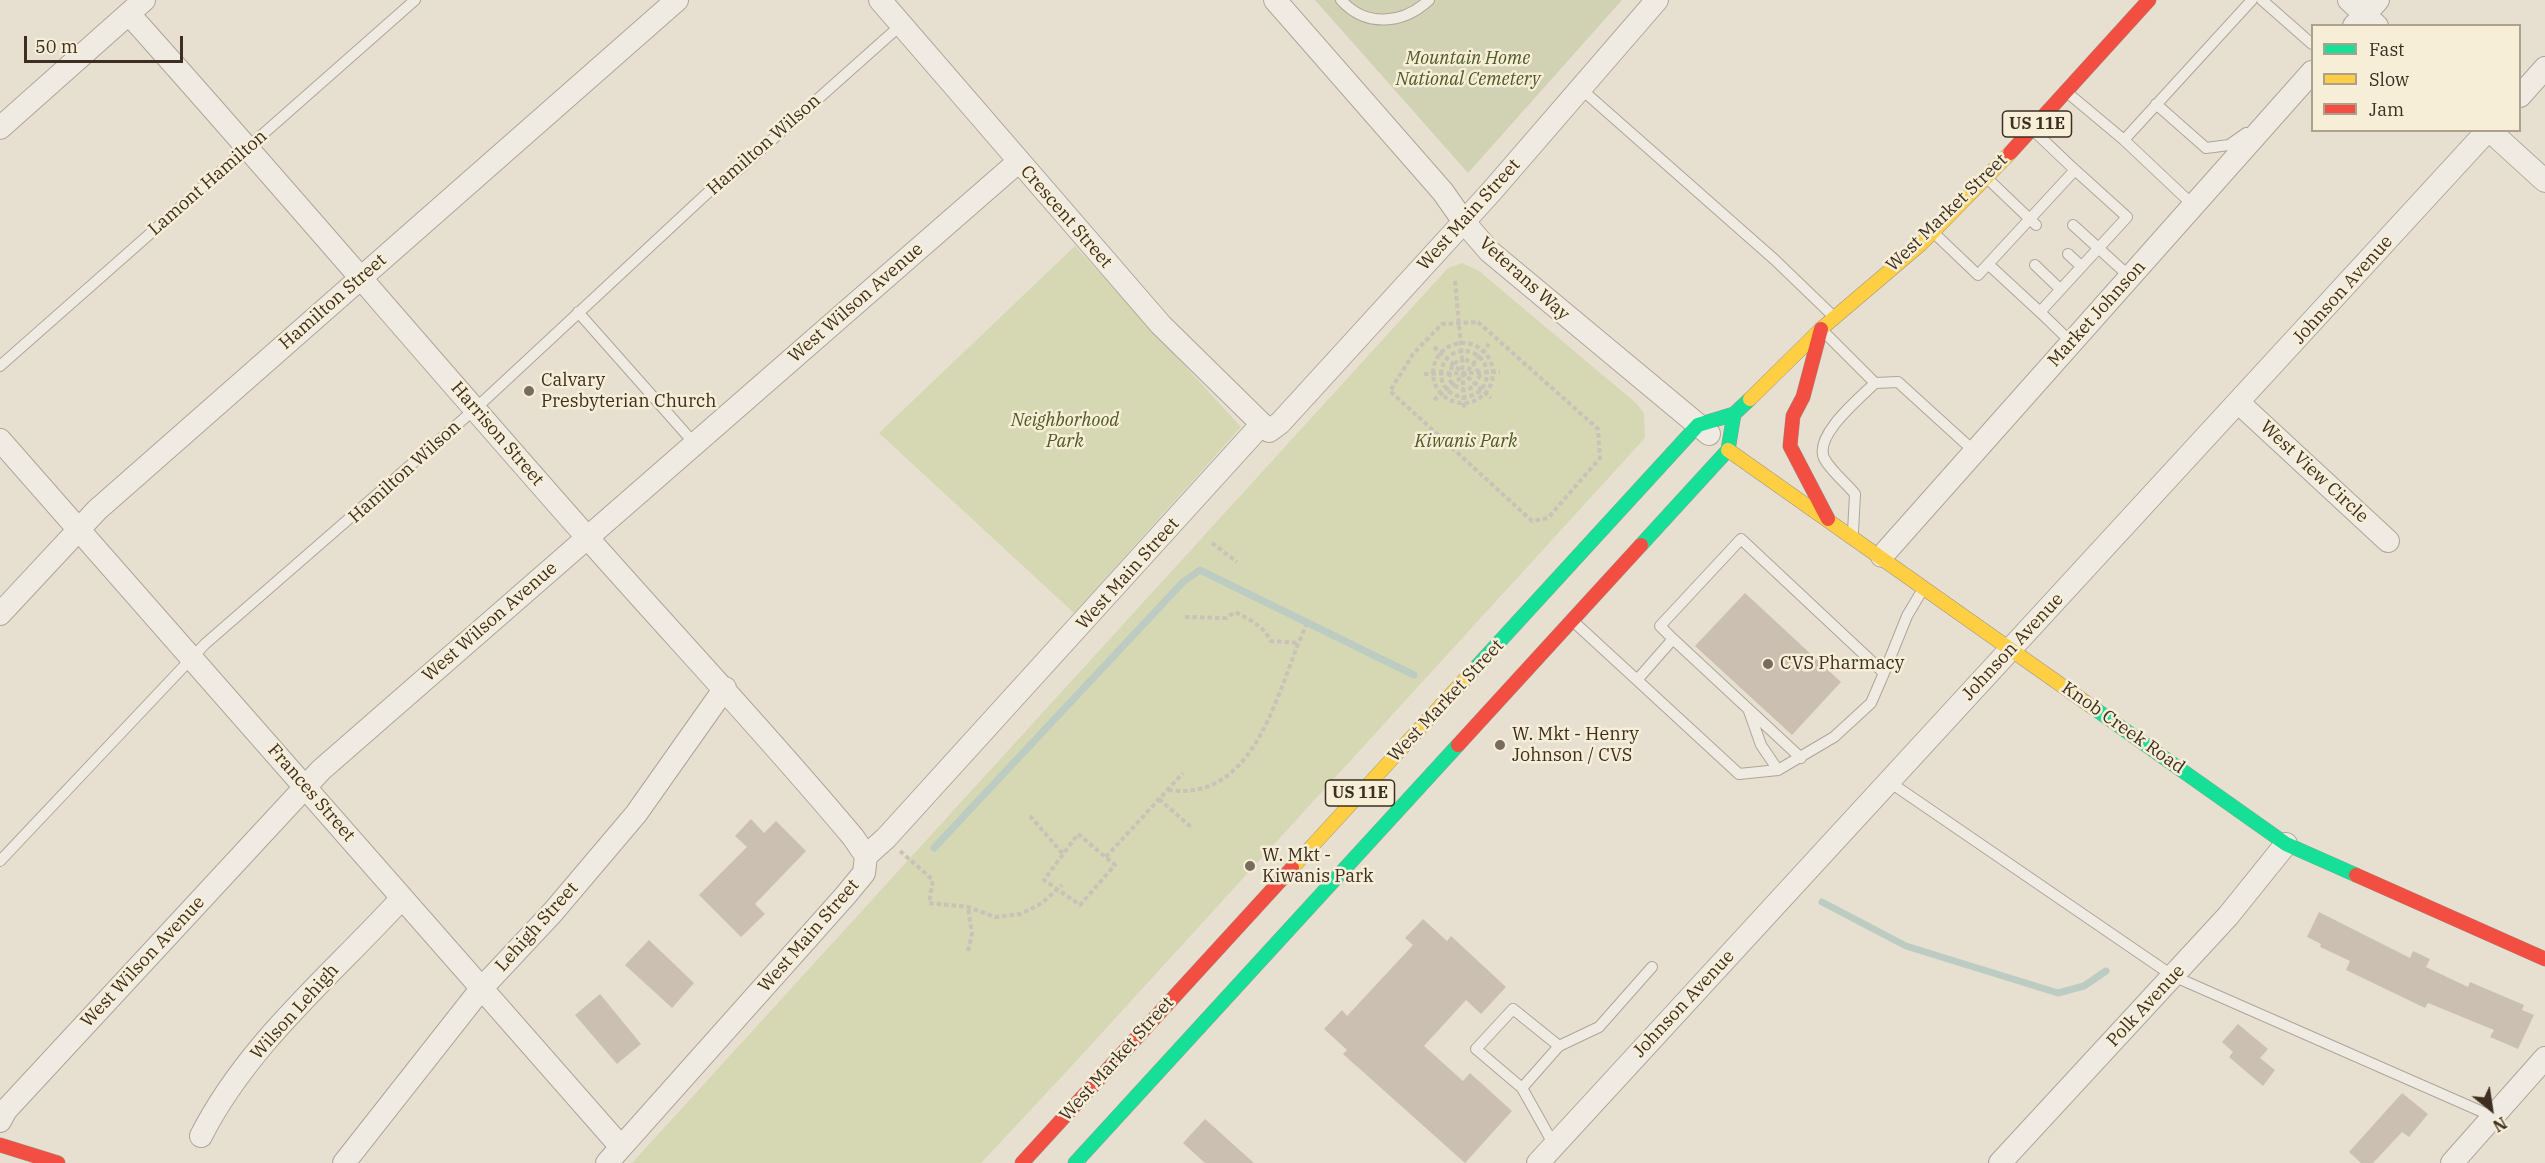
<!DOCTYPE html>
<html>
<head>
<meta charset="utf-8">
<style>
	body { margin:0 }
	#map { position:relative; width:2545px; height:1163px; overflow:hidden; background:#e7e0d1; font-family:"IBM Plex Serif",serif }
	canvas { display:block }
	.legend { position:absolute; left:2311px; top:24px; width:210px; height:108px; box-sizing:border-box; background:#f7eed8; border:2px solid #ada18e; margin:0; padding:8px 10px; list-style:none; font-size:18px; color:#3d2e20 }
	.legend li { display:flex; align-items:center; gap:12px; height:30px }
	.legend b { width:30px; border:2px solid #ada18e }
	.north { position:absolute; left:2461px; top:1079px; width:60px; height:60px; -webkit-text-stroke:4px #f7eed8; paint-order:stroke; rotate:150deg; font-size:16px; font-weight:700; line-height:24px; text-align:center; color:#3d2e20 }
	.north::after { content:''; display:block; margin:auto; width:21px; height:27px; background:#3d2e20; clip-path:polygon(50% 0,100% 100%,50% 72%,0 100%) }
	.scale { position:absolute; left:24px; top:36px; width:159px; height:27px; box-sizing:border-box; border:3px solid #3d2e20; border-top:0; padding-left:8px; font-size:18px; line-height:21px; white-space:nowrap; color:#3d2e20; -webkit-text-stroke:4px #f7eed8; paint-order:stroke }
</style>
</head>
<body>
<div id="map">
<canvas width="2545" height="1163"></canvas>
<ul class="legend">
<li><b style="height:8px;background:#16e098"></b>Fast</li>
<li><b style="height:8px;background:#ffcf43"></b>Slow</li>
<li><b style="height:8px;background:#f24e42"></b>Jam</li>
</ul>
<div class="north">N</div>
<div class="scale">50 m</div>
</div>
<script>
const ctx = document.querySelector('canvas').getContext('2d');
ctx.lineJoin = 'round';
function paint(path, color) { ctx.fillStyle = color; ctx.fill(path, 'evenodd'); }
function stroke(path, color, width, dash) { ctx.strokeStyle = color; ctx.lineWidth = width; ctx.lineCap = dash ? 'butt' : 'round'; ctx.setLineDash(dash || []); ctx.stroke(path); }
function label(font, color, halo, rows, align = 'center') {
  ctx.font = font + ' "IBM Plex Serif",serif'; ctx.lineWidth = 5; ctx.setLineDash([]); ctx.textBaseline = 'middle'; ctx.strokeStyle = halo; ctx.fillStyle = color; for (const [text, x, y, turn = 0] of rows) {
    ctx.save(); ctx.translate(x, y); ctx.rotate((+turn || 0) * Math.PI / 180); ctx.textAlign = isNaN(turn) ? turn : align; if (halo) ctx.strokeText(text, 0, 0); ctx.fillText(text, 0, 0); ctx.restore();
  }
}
paint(new Path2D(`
	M 1075,246 L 1241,427 L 1074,613 L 879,433 Z
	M 1462,263 L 1479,271 L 1636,403 L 1644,413 L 1645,438 L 1068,1070 L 981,1163 L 632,1163 L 1448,268 Z`), '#d6d7b3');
paint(new Path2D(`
	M 1315,0 L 1622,0 L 1468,173 Z`), '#d1d1b3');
stroke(new Path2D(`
	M 934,848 L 1183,582 L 1200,570 L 1414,675
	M 1822,902 L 1906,946 L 2058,993 L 2084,986 L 2106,971`), '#bcccc2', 7);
paint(new Path2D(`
	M 1745,593 L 1841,682 L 1792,735 L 1695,646 Z
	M 751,819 L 764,833 L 776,821 L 806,851 L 755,904 L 765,914 L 741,937 L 699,895 L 747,847 L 735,836 Z
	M 2319,912 L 2410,958 L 2413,951 L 2430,959 L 2426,967 L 2468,987 L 2470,982 L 2524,1005 L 2522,1010 L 2534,1015 L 2518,1049 L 2490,1037 L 2494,1030 L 2428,1003 L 2425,1008 L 2346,970 L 2350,961 L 2320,947 L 2321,944 L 2307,937 Z
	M 1423,919 L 1447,941 L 1451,936 L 1506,987 L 1481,1014 L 1466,1000 L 1424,1046 L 1463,1081 L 1470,1073 L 1512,1111 L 1465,1163 L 1343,1054 L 1347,1050 L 1324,1029 L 1342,1010 L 1347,1016 L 1413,945 L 1405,938 Z
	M 649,940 L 694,983 L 672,1008 L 625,965 Z
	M 600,994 L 641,1044 L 617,1064 L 575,1015 Z
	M 2238,1024 L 2268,1049 L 2260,1058 L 2275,1070 L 2263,1086 L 2229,1057 L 2233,1052 L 2222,1042 Z
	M 2402,1093 L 2428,1114 L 2409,1137 L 2402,1132 L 2373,1163 L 2361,1163 L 2349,1152 Z
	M 1205,1119 L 1254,1163 L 1205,1163 L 1183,1143 Z`), '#cbbfb2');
const lane = new Path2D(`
	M 1341,0 C 1366,28 1403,24 1429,0
	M 2262,0 L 2312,44
	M 1580,88 L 1775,260 L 1832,315
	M 2069,94 L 2124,140 L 2194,206
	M 2156,104 L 2206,148 L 2229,145 L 2246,133
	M 2124,140 L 2252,0
	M 1989,180 L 2036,225
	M 2073,225 L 2130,277
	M 1935,234 L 1978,275 L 2075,170 L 2035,132
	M 2068,254 L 2081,266
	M 1988,264 L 2040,312 L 2127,217 L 2075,170
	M 2035,265 L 2060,289
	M 578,312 L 694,443
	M 2040,312 L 2072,343
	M 1826,334 L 1875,383
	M 0,366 L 415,0
	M 1853,532 L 1855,494 C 1846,483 1830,470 1824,458 C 1814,435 1860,398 1875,383 L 1898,382 L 1975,452
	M 1575,623 L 1637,680 L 1673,639 L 1660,626 L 1741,539 L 1884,673 L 1907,616 L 1923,589
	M 1673,639 L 1801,758
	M 1637,680 L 1739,774 L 1778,770 L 1834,737 L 1871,703 L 1884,673
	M 1749,711 L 1761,745 L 1778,770
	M 1888,781 L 2173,976 L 2494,1117
	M 0,861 L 205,644 L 475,409 L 716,185 L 737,171 L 902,24
	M 1522,1088 L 1476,1049 L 1513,1009 L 1559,1046
	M 1554,1145 L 1522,1088 L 1559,1046 L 1599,1027 L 1652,967`);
const street = new Path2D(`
	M 880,0 L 1161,325 L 1269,431 L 1280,423 L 1491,192 L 1657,0
	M 1275,0 L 1443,192 L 1464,222 L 1489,251 L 1709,434
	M 2349,0 L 2377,26
	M 129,14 C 283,186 433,363 586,536 C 675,637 767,734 853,837 L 866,856
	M 2354,26 L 2378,0
	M 2520,96 L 2545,68
	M 0,128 L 144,0
	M 2489,130 L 2545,181
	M 2239,403 L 2388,541
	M 0,440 L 621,1147
	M 1882,556 L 2312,72
	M 0,614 L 97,510 L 677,0
	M 0,1121 L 6,1110 L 321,770 L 1018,162
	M 201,1136 C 248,1043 333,974 402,898
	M 344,1163 L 481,989 L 553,912 L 636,814 L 725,688
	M 607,1163 L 845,896 L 864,873 L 866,856 L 886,838 L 1261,425
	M 1538,1163 L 2488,130
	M 2000,1163 L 2228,916 L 2286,844
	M 2452,1163 L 2545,1058`);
const fast = new Path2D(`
	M 1641,545 L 1728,450 L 1734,414
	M 1468,676 L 1698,425 L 1734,414 L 1750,399
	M 2095,709 L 2286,844 L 2356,875
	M 1075,1163 L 1458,745`);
const slow = new Path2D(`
	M 1750,399 L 1821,329 L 1921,244 L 2010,153
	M 1728,450 L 2095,709
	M 1292,868 L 1468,676`);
const jam = new Path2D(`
	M 2010,153 L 2149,0
	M 1821,329 L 1803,397 L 1793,416 L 1790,446 L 1828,519
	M 1458,745 L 1641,545
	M 2356,875 L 2545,959
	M 0,1145 L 58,1163
	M 1022,1163 L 1292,868`);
stroke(lane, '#ada599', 12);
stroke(street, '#ada599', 24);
stroke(fast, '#9c958a', 15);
stroke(slow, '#9c958a', 15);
stroke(jam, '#9c958a', 15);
stroke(new Path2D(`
	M 1455,281 L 1462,358 L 1452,365 L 1449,379 L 1453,385 L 1465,390 L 1474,387 L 1480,375 L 1473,363 L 1462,358
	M 1478,322 L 1598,429 L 1600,458 L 1548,518 L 1532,521 L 1390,391 L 1413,354 L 1442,324 Z
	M1433 373a30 30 0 1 1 60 0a30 30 0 1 1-60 0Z
	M 1434,347 L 1491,398
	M1441 374a23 23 0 1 1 46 0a23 23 0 1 1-46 0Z
	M 1462,358 L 1464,410
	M 1424,374 L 1500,372
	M 1434,400 L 1465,374 L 1489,344
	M 1212,543 L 1237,562
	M 1185,617 L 1226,618 L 1235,612 C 1251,620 1263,626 1271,641 L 1298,643
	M 1168,790 C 1258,803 1277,687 1306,626
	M 1159,799 L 1191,827
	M 1030,816 L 1063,854
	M 1078,834 L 1115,865 L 1080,905 L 1044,880 Z
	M 900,851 L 933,880 L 929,903 L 968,907 L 995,917 L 1021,914 L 1042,903 L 1062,885
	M 1106,857 L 1183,773
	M 968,951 L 972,934 L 968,907`), '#c8c2b9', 4, [4.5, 3]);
stroke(lane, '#efebe3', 10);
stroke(street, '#efebe3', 22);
stroke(fast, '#16e098', 14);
stroke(slow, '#ffcf43', 14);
stroke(jam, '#f24e42', 14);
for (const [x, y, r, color] of [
	[529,391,6,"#786c5e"],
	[1768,664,6,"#786c5e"],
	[1500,745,6,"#786c5e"],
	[1250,866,6,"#786c5e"]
]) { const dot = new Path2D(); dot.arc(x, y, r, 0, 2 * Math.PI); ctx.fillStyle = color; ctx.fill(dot); stroke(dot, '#f7eed8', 2); }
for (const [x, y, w] of [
	[2037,124,69],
	[1360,793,69]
]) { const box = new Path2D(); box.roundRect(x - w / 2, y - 13, w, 26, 4.5); ctx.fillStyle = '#f7eed8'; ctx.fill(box); stroke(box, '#3d2e20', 1.5); }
label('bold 16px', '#3d2e20', null, [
	["US 11E",2037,124],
	["US 11E",1360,793]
]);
label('italic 18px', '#4d5a26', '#f7eed8', [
	["Mountain Home",1468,59],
	["National Cemetery",1468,80],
	["Neighborhood",1065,421],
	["Park",1065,442],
	["Kiwanis Park",1466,442]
]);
label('18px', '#3d2e20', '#f7eed8', [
	["Hamilton Wilson",764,145,-41],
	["Lamont Hamilton",208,183,-41],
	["West Market Street",1947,213,-44],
	["West Main Street",1469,215,-48],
	["Crescent Street",1066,217,49],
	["Veterans Way",1524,279,42],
	["Johnson Avenue",2343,290,-48],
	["Hamilton Street",333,302,-41],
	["West Wilson Avenue",856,303,-41],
	["Market Johnson",2097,314,-48],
	["Harrison Street",497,434,49],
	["Hamilton Wilson",405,472,-42],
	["West View Circle",2314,472,43],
	["West Main Street",1128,574,-48],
	["West Wilson Avenue",490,622,-41],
	["Johnson Avenue",2013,647,-47],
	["West Market Street",1446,701,-47],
	["Knob Creek Road",2123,728,35],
	["Frances Street",311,793,49],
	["Lehigh Street",537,927,-48],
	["West Main Street",809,936,-49],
	["West Wilson Avenue",143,962,-47],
	["Johnson Avenue",1684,1004,-47],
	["Polk Avenue",2146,1006,-47],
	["Wilson Lehigh",295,1012,-48],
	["West Market Street",1117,1059,-48]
]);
label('18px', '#3d2e20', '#f7eed8', [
	["Calvary",541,381],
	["Presbyterian Church",541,402],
	["CVS Pharmacy",1780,664],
	["W. Mkt - Henry",1512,735],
	["Johnson / CVS",1512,756],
	["W. Mkt -",1262,856],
	["Kiwanis Park",1262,877]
], 'left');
</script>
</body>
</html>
